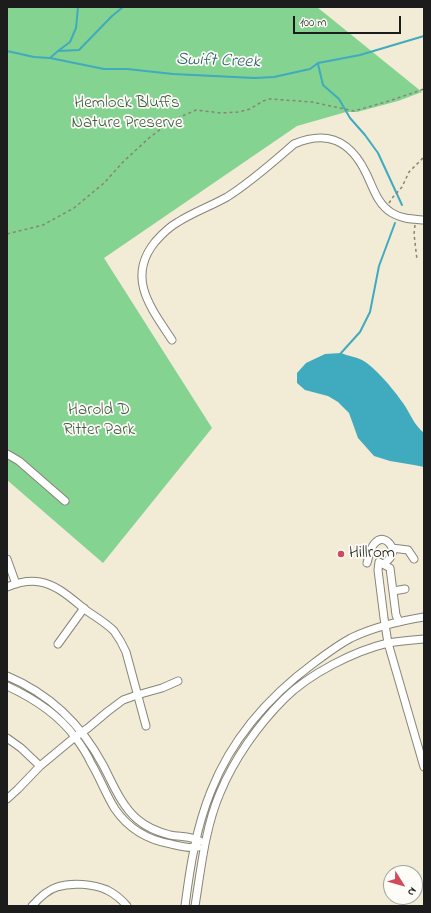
<!DOCTYPE html>
<html>
<head>
<meta charset="utf-8">
<style>
	body { margin:0 }
	#map { position:relative; width:431px; height:913px; overflow:hidden; background:#f2ebd5; font-family:"Indie Flower",sans-serif }
	canvas { display:block }
	.frame { position:absolute; inset:0; border:8px solid #1c1c1c; pointer-events:none }
	.north { position:absolute; left:383px; top:865px; width:40px; height:40px; box-sizing:border-box; background:#fdfcf7; border:1px solid #a3a29f; border-radius:50%; rotate:127deg; font-size:11px; font-weight:700; line-height:16px; text-align:center; color:#1c1c1c }
	.north::after { content:''; display:block; margin:auto; width:14px; height:18px; background:#d1495b; clip-path:polygon(50% 0,100% 100%,50% 72%,0 100%) }
	.scale { position:absolute; left:293px; top:16px; width:108px; height:18px; box-sizing:border-box; border:2px solid #1c1c1c; border-top:0; padding-left:5px; font-size:12px; line-height:14px; white-space:nowrap; color:#1c1c1c; -webkit-text-stroke:3px #fdfcf7; paint-order:stroke }
</style>
</head>
<body>
<div id="map">
<canvas width="431" height="913"></canvas>
<div class="frame"></div>
<div class="north">N</div>
<div class="scale">100 m</div>
</div>
<script>
const ctx = document.querySelector('canvas').getContext('2d');
ctx.lineJoin = 'round';
function paint(path, color) { ctx.fillStyle = color; ctx.fill(path, 'evenodd'); }
function stroke(path, color, width, dash) { ctx.strokeStyle = color; ctx.lineWidth = width; ctx.lineCap = dash ? 'butt' : 'round'; ctx.setLineDash(dash || []); ctx.stroke(path); }
function label(font, color, halo, rows, align = 'center') {
  ctx.font = font + ' "Indie Flower",sans-serif'; ctx.lineWidth = 3.5; ctx.setLineDash([]); ctx.textBaseline = 'middle'; ctx.strokeStyle = halo; ctx.fillStyle = color; for (const [text, x, y, turn = 0] of rows) {
    ctx.save(); ctx.translate(x, y); ctx.rotate((+turn || 0) * Math.PI / 180); ctx.textAlign = isNaN(turn) ? turn : align; if (halo) ctx.strokeText(text, 0, 0); ctx.fillText(text, 0, 0); ctx.restore();
  }
}
paint(new Path2D(`
	M 7,7 L 317,7 L 422,92 L 398,101 L 357,112 L 346,112 L 297,126 L 104,258 L 212,428 L 103,563 L 7,480 Z`), '#85d391');
paint(new Path2D(`
	M 341,353 C 348,356 356,357 362,360 C 375,367 394,390 403,403 C 410,413 414,425 424,433 L 424,467 L 414,465 L 390,461 L 374,456 L 358,438 L 349,413 L 338,402 L 328,396 L 305,390 L 297,383 L 297,373 L 306,363 L 325,354 Z`), '#40aabf');
stroke(new Path2D(`
	M 7,51 L 34,57 L 50,58 L 104,69 L 127,69 L 173,74 L 254,78 L 274,77 L 310,69 L 318,63 L 360,55 L 424,36
	M 58,51 L 79,50 L 112,16 L 123,7
	M 50,58 L 58,51 L 70,42 L 76,28 L 78,7
	M 318,64 L 323,85 L 339,99 L 350,118 L 365,135 L 378,153 L 402,205
	M 341,353 L 360,332 L 370,312 L 379,266 L 395,223`), '#40aabf', 2);
const minor = new Path2D(`
	M 172,340 C 151,308 126,278 155,242 C 162,234 169,227 178,222 C 194,212 211,206 227,197 C 251,182 272,163 294,144 C 327,130 350,140 366,173 C 373,187 377,204 392,213 C 402,219 412,219 424,220
	M 7,454 L 19,461 L 65,501
	M 392,548 L 408,550 L 414,559
	M 7,559 L 16,584
	M 367,563 C 369,556 370,549 374,544 C 382,534 391,542 393,551 L 390,558 L 384,564
	M 7,587 C 17,583 29,580 40,582 C 58,585 73,600 87,611 C 96,617 106,623 114,631 C 119,638 123,645 126,652 L 146,726
	M 393,591 L 405,589
	M 399,622 L 396,615 L 390,568 L 379,562 L 378,570 L 384,618 L 388,643 L 424,767
	M 58,644 L 84,608
	M 7,676 C 50,694 81,724 103,765 C 113,784 121,805 137,819 C 146,827 158,832 170,835 C 180,837 191,836 200,841
	M 7,686 C 33,698 58,714 75,737 C 81,745 87,754 91,763 C 100,778 106,795 115,809 C 128,828 148,840 171,844 C 179,846 190,849 198,847
	M 7,738 L 21,748 L 40,766
	M 7,799 L 18,789 L 40,766 L 75,737 L 88,728 L 107,712 L 123,700 L 137,695 L 162,688 L 178,681
	M 32,906 C 39,898 47,890 57,887 C 72,882 93,884 107,890 C 115,894 122,900 127,906
	M 185,906 C 190,867 196,828 211,791 C 232,738 268,697 314,663 C 326,654 338,645 351,638 C 374,627 399,621 424,617
	M 195,906 C 201,869 205,828 220,793 C 234,759 258,725 284,699 C 309,674 354,651 388,643 C 400,641 412,640 424,639`);
stroke(minor, '#878478', 9);
stroke(new Path2D(`
	M 389,203 L 393,197 L 402,187 L 409,172 L 424,157
	M 415,225 L 414,234 L 417,260
	M 7,234 L 43,225 L 74,208 L 104,183 L 124,161 L 149,138 L 171,121 L 196,110 L 221,113 L 238,112 L 250,109 L 263,101 L 270,99 L 312,102 L 354,111 L 389,101 L 424,89`), '#878478', 1.5, [3, 3]);
stroke(minor, '#fff', 7);
for (const [x, y, r, color] of [
	[341,554,4,"#d1495b"]
]) { const dot = new Path2D(); dot.arc(x, y, r, 0, 2 * Math.PI); ctx.fillStyle = color; ctx.fill(dot); stroke(dot, '#fdfcf7', 1.5); }
label('17px', '#415c45', '#fdfcf7', [
	["Hemlock Bluffs",127,104],
	["Nature Preserve",127,124],
	["Harold D",99,411],
	["Ritter Park",99,431]
]);
label('17px', '#1c1c1c', '#fdfcf7', [
	["Hillrom",349,554]
], 'left');
label('italic 18px', '#2e636e', '#fdfcf7', [
	["Swift Creek",218,62,2]
]);
</script>
</body>
</html>
